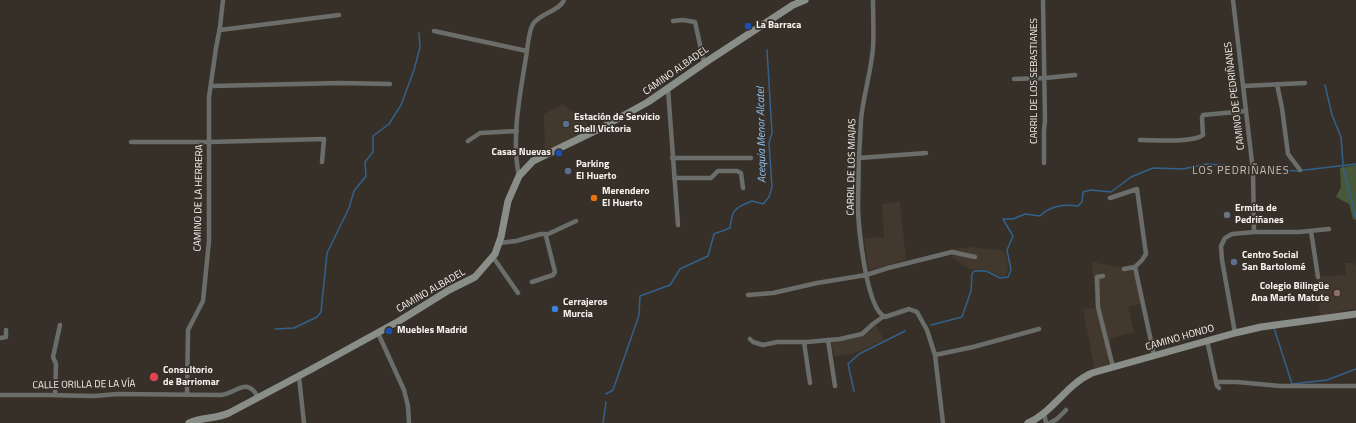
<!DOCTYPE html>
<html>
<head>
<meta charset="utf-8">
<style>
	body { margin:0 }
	canvas { display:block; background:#363029 }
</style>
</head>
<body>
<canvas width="1356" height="423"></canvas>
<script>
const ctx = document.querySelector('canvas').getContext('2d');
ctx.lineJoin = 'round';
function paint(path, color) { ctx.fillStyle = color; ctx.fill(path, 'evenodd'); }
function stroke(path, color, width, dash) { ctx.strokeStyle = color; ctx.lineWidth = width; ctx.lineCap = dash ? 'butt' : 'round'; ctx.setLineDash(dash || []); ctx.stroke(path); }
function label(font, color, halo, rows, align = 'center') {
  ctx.font = font + ' "Titillium Web",sans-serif'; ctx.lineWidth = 3.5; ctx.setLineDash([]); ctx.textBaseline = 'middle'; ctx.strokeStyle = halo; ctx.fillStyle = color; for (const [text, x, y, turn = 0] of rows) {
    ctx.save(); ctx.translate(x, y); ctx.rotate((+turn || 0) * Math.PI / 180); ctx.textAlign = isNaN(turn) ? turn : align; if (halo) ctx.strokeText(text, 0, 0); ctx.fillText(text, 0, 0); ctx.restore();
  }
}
paint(new Path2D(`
	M 563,104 L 596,131 L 545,156 L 544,114 Z
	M 900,202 L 906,260 L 869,270 L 864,238 L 884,237 L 882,204 Z
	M 973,247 L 1004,251 L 1008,264 L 1007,273 L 1005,276 L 999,276 L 987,270 L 969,269 L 952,257 L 951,249 Z
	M 1092,262 L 1118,267 L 1128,266 L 1135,264 L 1143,303 L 1128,307 L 1134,332 L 1111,338 L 1108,365 L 1095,370 L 1083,309 L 1096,308 Z
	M 1345,263 L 1355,263 L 1356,267 L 1356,308 L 1320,316 L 1317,277 L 1346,275 Z
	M 876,325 L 884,340 L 852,354 L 834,356 L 831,341 L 853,339 L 863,336 L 871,331 Z`), '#43382d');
paint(new Path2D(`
	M 1356,165 L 1356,220 L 1353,219 L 1349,204 L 1336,197 L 1341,187 L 1340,168 Z`), '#475939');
stroke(new Path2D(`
	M 1325,85 L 1332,115 L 1341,137 L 1343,164
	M 1343,167 L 1356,218
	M 1254,168 L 1297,171 L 1356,164
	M 931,325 L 962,317 L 971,291 L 972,274 L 974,271 L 986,271 L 1000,278 L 1008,277 L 1011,270 L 1007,250 L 1013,236 L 1003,219 L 1013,219 L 1025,214 L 1040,216 C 1049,206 1065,204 1078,206 L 1082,202 L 1083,192 L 1091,190 L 1111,192 L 1131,177 L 1153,168 L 1183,169 L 1207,164 L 1251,167
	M 1274,328 L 1292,384 L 1327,380 L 1356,369
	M 275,329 L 294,328 L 317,317 L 321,312 L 327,253 L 349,208 L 354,191 L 366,176 L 365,162 L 373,152 L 373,136 L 389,124 L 401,105 L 414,70 L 420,47 L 419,33
	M 854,391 L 848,364 L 859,354 L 905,331
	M 606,394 L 613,390 L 639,315 L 640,296 L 670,285 L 680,269 L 708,256 L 714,234 L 730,228 C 732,210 734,208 752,201 L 763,204 L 769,197 L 772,187 L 769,143 L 772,133 L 767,50
	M 603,423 L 606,402`), '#33618b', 1.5);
stroke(new Path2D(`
	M 873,0 C 873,16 874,33 873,48 C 871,73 863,96 861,120 C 859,148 858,177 858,205 C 858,225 866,309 885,317 L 909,309 L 917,312 L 927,330 L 935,355 L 943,423
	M 1043,0 L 1045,121 L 1044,130 L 1044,163
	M 1233,0 L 1253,171 L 1254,232 L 1232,234 L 1225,238 L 1221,246 L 1222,260 L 1235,333
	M 673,21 L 683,20 L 695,22 L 704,63
	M 220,30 L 339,15
	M 434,31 L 527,51
	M 1014,79 L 1045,78 L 1075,75
	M 1277,84 L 1282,108 L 1288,154 L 1300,170
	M 211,86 L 341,83 L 390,84
	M 1243,86 L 1305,83
	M 668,89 L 678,225
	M 1140,140 C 1155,140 1193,143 1203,135 L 1202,118 L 1203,115 L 1246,111
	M 468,141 L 480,133 L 517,131
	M 131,142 L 209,142 L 324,139 L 322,162
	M 672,158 L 751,158
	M 859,158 L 926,153
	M 519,176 C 511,138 520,95 526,57 C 528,47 528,33 533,24 C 540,13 560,11 564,0
	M 674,178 L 711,178 L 718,171 L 737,171 L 741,173 L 743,188
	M 1110,198 L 1137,189 L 1146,254 L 1142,260 L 1135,267
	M 1311,231 L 1318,277
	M 1254,232 L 1299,232 L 1329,229
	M 546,235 L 576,221
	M 499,243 L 516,241 L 541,234 L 545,234 L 546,236 L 555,272 L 553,275 L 532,282
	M 493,257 L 518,293
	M 1124,269 L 1135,267 L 1154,355
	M 1103,276 L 1097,277 L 1098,307 L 1113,367
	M 748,295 L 773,293 L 817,283 L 866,275 L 888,268 L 952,252 L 975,257
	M 378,333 L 404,390 L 408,406 L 409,423
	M 0,338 L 6,337 L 6,330
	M 750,339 L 753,342 L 763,345 L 777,342 L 807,342 L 840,339 L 862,334 L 873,324 L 884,316
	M 828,340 L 835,386
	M 1207,340 L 1217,386 L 1219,388
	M 804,342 L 810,383
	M 935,355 L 973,347 L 1039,329
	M 299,377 L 304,423
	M 1216,382 L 1237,382 L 1280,386 L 1356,386
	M 187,394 L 188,330 L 203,301 L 209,241 L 209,97 L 216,48 L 220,27 L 223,0
	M 0,395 L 46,395 L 95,396 L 117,394 L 220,395 C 235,395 246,375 258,397
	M 55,395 L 56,364 L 53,357 L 60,325
	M 1044,413 L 1046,423
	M 1050,423 L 1057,419 L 1066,410`), '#6a6d69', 4.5);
stroke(new Path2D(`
	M 189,423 C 202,417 216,419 229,413 L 310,370 L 399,321 L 449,290 L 475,277 L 495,254 L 501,237 L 508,201 L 519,176 L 533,161 L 601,128 L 648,102 L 706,62 L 793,5 L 805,0
	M 1028,423 C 1053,412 1067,384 1092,373 L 1235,333 L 1261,327 L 1356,314`), '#8a8e88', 7);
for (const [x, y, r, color] of [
	[748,26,4,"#1a4fb4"],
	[566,124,4,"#5c6f8a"],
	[559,153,4,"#1a4fb4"],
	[568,171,4,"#5c6f8a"],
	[594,198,4,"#e8710a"],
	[1227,215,4,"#6b7280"],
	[1234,262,4,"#5c6f8a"],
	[1337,293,4,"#8d6e63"],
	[555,309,4,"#3f7fe0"],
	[389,331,4,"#1a4fb4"],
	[154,377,5,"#e0444e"]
]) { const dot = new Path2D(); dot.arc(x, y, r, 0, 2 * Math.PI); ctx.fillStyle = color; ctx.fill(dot); stroke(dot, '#363029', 1.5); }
label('bold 10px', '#f6f2ed', '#363029', [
	["La Barraca",756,26],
	["Estación de Servicio",574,118],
	["Shell Victoria",574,130],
	["Casas Nuevas",551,153,"right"],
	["Parking",576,165],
	["El Huerto",576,177],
	["Merendero",602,192],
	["El Huerto",602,204],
	["Ermita de",1235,209],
	["Pedriñanes",1235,221],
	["Centro Social",1242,256],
	["San Bartolomé",1242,268],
	["Colegio Bilingüe",1329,287,"right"],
	["Ana María Matute",1329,299,"right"],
	["Cerrajeros",563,303],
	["Murcia",563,315],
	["Muebles Madrid",397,331],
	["Consultorio",163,371],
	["de Barriomar",163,383]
], 'left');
label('10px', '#f6f2ed', '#363029', [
	["CAMINO ALBADEL",676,71,-35],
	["CARRIL DE LOS SEBASTIANES",1035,81,-90],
	["CAMINO DE PEDRIÑANES",1235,96,-97],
	["CARRIL DE LOS MIAJAS",852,167,-89],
	["CAMINO DE LA HERRERA",199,198,-89],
	["CAMINO ALBADEL",431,291,-30],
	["CAMINO HONDO",1180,338,-16],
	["CALLE ORILLA DE LA VÍA",84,385,-1]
]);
label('italic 11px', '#93c8fc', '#363029', [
	["Acequia Menor Alcatel",762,135,-91]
]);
ctx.letterSpacing = '1px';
label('11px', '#c8c0b8', '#363029', [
	["LOS PEDRIÑANES",1241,171]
]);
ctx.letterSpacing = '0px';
</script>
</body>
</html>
